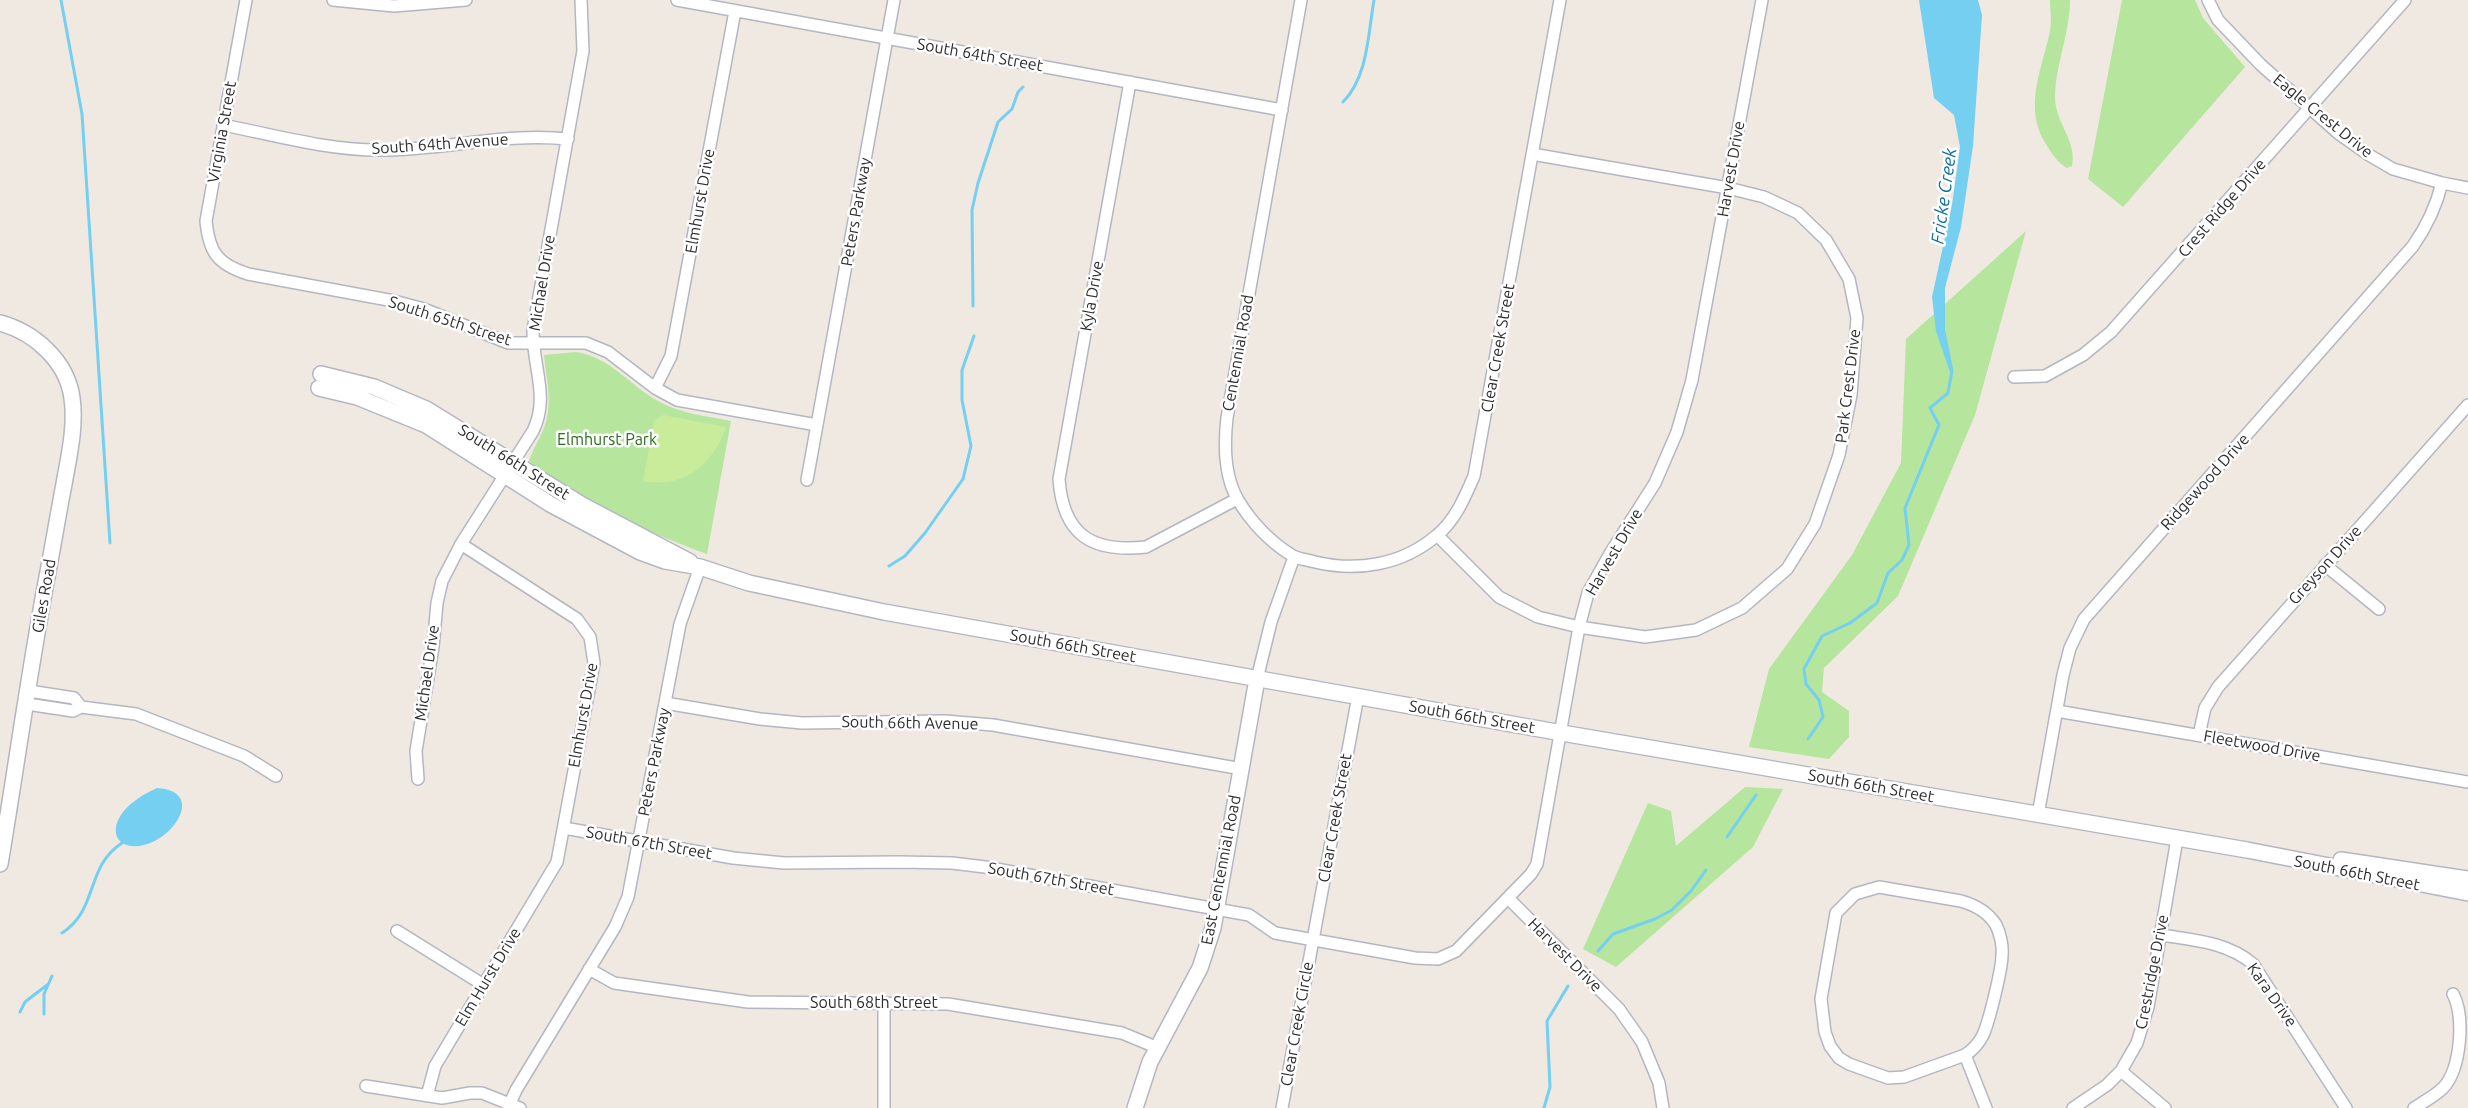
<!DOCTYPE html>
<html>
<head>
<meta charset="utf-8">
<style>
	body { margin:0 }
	canvas { display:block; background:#efe9e1 }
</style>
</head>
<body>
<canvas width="2468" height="1108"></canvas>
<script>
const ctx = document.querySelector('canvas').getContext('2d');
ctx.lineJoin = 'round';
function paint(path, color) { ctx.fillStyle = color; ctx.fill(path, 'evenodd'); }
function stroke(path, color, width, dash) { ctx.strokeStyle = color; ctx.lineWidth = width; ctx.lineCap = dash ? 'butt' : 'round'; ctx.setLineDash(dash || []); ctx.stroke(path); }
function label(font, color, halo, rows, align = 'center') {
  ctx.font = font + ' Ubuntu,sans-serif'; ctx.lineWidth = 5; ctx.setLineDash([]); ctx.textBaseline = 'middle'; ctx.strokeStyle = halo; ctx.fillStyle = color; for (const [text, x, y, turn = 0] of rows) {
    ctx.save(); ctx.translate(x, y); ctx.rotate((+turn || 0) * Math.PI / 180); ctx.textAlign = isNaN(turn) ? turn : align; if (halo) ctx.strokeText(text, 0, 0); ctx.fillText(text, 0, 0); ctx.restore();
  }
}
paint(new Path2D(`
	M 2050,0 L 2070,0 C 2070,34 2055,65 2055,99 C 2056,123 2077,141 2072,166 L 2067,168 C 2058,163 2053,155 2047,146 C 2022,108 2042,70 2050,31 C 2052,21 2050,10 2050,0 Z
	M 2122,0 L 2195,0 L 2203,18 L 2245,67 L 2123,207 L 2088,179 Z
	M 2026,231 L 1975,415 L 1898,596 L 1824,668 L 1822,692 L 1849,711 L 1849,737 L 1829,759 L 1749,747 L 1769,669 L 1852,555 L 1901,463 L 1906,339 Z
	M 575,352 C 610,356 631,387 660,402 C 681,414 708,416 731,421 L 707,554 C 645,531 580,504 529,461 C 533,448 541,437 545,425 C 553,401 546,378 544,355 Z
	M 1745,787 L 1783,789 L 1753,847 L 1616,967 L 1583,949 L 1648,803 L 1671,811 L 1676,846 Z`), '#b6e59e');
paint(new Path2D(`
	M 663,415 L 726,427 C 713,465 683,489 643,481 L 654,421 Z`), '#c9ec9a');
paint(new Path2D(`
	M 1919,0 L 1978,0 L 1982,15 L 1973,146 L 1961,227 L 1945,288 L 1945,338 L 1952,378 L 1936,331 L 1932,297 L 1952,205 L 1960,147 L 1954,115 L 1934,98 Z
	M 157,788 C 205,791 175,838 144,845 C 119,851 107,833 123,812 C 132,801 144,794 157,788 Z`), '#75cff0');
stroke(new Path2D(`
	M 61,0 L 82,114 L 110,543
	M 1343,102 C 1368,77 1368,34 1374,0
	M 973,306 L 972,210 L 978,183 L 998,122 L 1012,109 L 1018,92 L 1023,87
	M 889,566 L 905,556 L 925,533 L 963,479 L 971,446 L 962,400 L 962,370 L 974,336
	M 1808,739 L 1823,717 L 1819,700 L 1806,684 L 1804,669 L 1822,636 L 1850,623 L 1877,603 L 1888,573 L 1902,560 L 1909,545 L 1905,508 L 1939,425 L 1930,408 L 1948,393 L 1952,371 L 1944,332
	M 1727,837 L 1756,795
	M 62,933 C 99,909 85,867 122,843
	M 1598,951 L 1613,934 L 1655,919 L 1672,910 L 1691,891 L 1706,870
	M 20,1012 L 25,1002 L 47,985
	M 44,1014 L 44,994 L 52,976
	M 1544,1108 L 1550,1087 L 1547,1021 L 1568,986`), '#75cff0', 3);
const street = new Path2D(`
	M 246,0 L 206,221 C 209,252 217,264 248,274 L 394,301 L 424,309 L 508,343 L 586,343 L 608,352 L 655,388 L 677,400 L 817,425
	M 333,0 L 394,6 L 466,0
	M 677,0 L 1282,110
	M 1301,0 L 1227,418 C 1224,444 1224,476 1238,500 C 1251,522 1271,543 1293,556 C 1299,559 1308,560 1315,562 C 1357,572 1402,565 1436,536 C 1455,521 1465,497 1474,476 L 1560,0
	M 2208,0 L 2218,20 L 2261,65 L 2338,133 L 2369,155 L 2393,169 L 2442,183 L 2468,188
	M 1130,82 L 1059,479 C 1063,535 1092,553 1146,547 L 1237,499
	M 223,125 C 274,135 327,150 378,150 C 441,151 505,132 568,139
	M 2014,377 L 2045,376 L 2083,355 L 2111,332 L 2405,0
	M 655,388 L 671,356 L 735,11
	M 807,480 L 894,0
	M 1438,536 L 1499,597 L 1538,617 L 1579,627 L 1645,637 L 1696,630 L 1742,608 L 1787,569 L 1815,524 L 1839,455 L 1851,395 L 1857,318 L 1849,279 L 1826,240 L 1798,213 L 1764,197 L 1728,188 L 1532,154
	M 2325,565 L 2379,609
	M 1257,679 L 1271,622 L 1294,557
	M 29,691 L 74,698 L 81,707
	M 665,703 L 760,719 L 802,723 L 945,721 L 993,725 L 1242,769
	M 27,704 L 73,711 L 81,707 L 136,714 L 244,756 L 276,776
	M 2057,711 L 2468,782
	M 2199,735 L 2205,708 L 2218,687 L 2468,405
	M 418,779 L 416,751 L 433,647 L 437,603 L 442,581 L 461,544 L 533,431 C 550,397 532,365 533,330 L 583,51 L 581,0
	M 2038,815 L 2063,675 L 2070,648 L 2084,619 L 2413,246 C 2427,226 2436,207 2442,183
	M 564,828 L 733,858 L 784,863 L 899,862 L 952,863 L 985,867 L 1249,915 L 1275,933 L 1415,958 L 1438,959 L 1456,951 L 1531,874 L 1537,864 L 1579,627 L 1588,593 L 1611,552 L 1655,483 L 1677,432 L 1692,380 L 1762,0
	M 1508,898 L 1619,1009 L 1642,1042 L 1659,1083 L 1663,1108
	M 397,931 L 482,984
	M 2161,935 C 2193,940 2227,942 2253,964 L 2346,1108
	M 589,969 L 614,983 L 748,1002 L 948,1004 L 1122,1033 L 1158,1048
	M 884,1003 L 884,1108
	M 1965,1055 L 1904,1077 L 1888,1078 L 1849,1064 L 1839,1058 L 1830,1046 L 1825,1032 L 1821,999 L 1836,913 L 1855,894 L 1879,887 L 1961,901 C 1975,905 1988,912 1996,925 C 2000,933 2003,946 2002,955 C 2002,969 1989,1022 1983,1035 C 1979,1043 1973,1050 1965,1055 L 1986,1108
	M 2121,1071 L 2165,1108
	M 366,1086 L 442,1098 L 470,1093 L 482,1093 L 520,1108
	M 427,1096 L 435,1066 L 557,862 L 594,663 L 590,637 L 577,619 L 461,544
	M 508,1108 L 516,1090 L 615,927 L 628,897 L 680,624 L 700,567
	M 1282,1108 L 1358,696
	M 2073,1108 L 2107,1085 L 2121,1071 L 2137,1043 L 2148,1007 L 2177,839
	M 2414,1108 C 2423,1102 2435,1096 2443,1088 C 2461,1069 2465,1016 2453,994`);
const secondary = new Path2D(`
	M 0,323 C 34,332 67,361 72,398 C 76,426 69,456 64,484 C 58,515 53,546 47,577 C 29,672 16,769 0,864
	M 321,374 L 374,387 L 426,409 L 582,505 L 690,562
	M 319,388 L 357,397 L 426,425 L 550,504 L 640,552 L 665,561 L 700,567 L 749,583 L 884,612 L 1562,733 L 2247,850 L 2468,893
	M 2341,860 L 2468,879
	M 1135,1108 L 1150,1062 L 1200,968 L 1213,928 L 1257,679`);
stroke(street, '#b4b7c1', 14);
stroke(secondary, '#b4b7c1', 18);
stroke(street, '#fff', 11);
stroke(secondary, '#fff', 15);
label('16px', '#2e2e2e', '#fff', [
	["South 64th Street",980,55,10],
	["Eagle Crest Drive",2323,116,39],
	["Virginia Street",222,132,-80],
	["South 64th Avenue",440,144,-4],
	["Harvest Drive",1731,169,-80],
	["Elmhurst Drive",700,201,-80],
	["Crest Ridge Drive",2222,208,-49],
	["Peters Parkway",856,212,-80],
	["Michael Drive",542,283,-81],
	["Kyla Drive",1092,296,-80],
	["South 65th Street",450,321,18],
	["Clear Creek Street",1498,348,-80],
	["Centennial Road",1238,353,-80],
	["Park Crest Drive",1848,386,-83],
	["South 66th Street",514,462,32],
	["Ridgewood Drive",2205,482,-48],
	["Harvest Drive",1614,552,-60],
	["Greyson Drive",2325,565,-48],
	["Giles Road",44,596,-80],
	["South 66th Street",1073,646,10],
	["Michael Drive",427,673,-82],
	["Elmhurst Drive",583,715,-80],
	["South 66th Street",1472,717,10],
	["South 66th Avenue",910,723,1],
	["Fleetwood Drive",2262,746,10],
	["Peters Parkway",654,762,-79],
	["South 66th Street",1871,786,10],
	["Clear Creek Street",1335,818,-80],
	["South 67th Street",649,843,10],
	["East Centennial Road",1221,870,-79],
	["South 66th Street",2357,873,11],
	["South 67th Street",1051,879,10],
	["Harvest Drive",1565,955,45],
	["Crestridge Drive",2152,972,-79],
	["Elm Hurst Drive",488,977,-59],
	["Kara Drive",2272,995,55],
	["South 68th Street",874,1003],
	["Clear Creek Circle",1297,1024,-80]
]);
label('16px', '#2c6e1b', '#fff', [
	["Elmhurst Park",607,440]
]);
label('italic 18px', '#0d6fa3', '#fff', [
	["Fricke Creek",1944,196,-82]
]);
</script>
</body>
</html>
